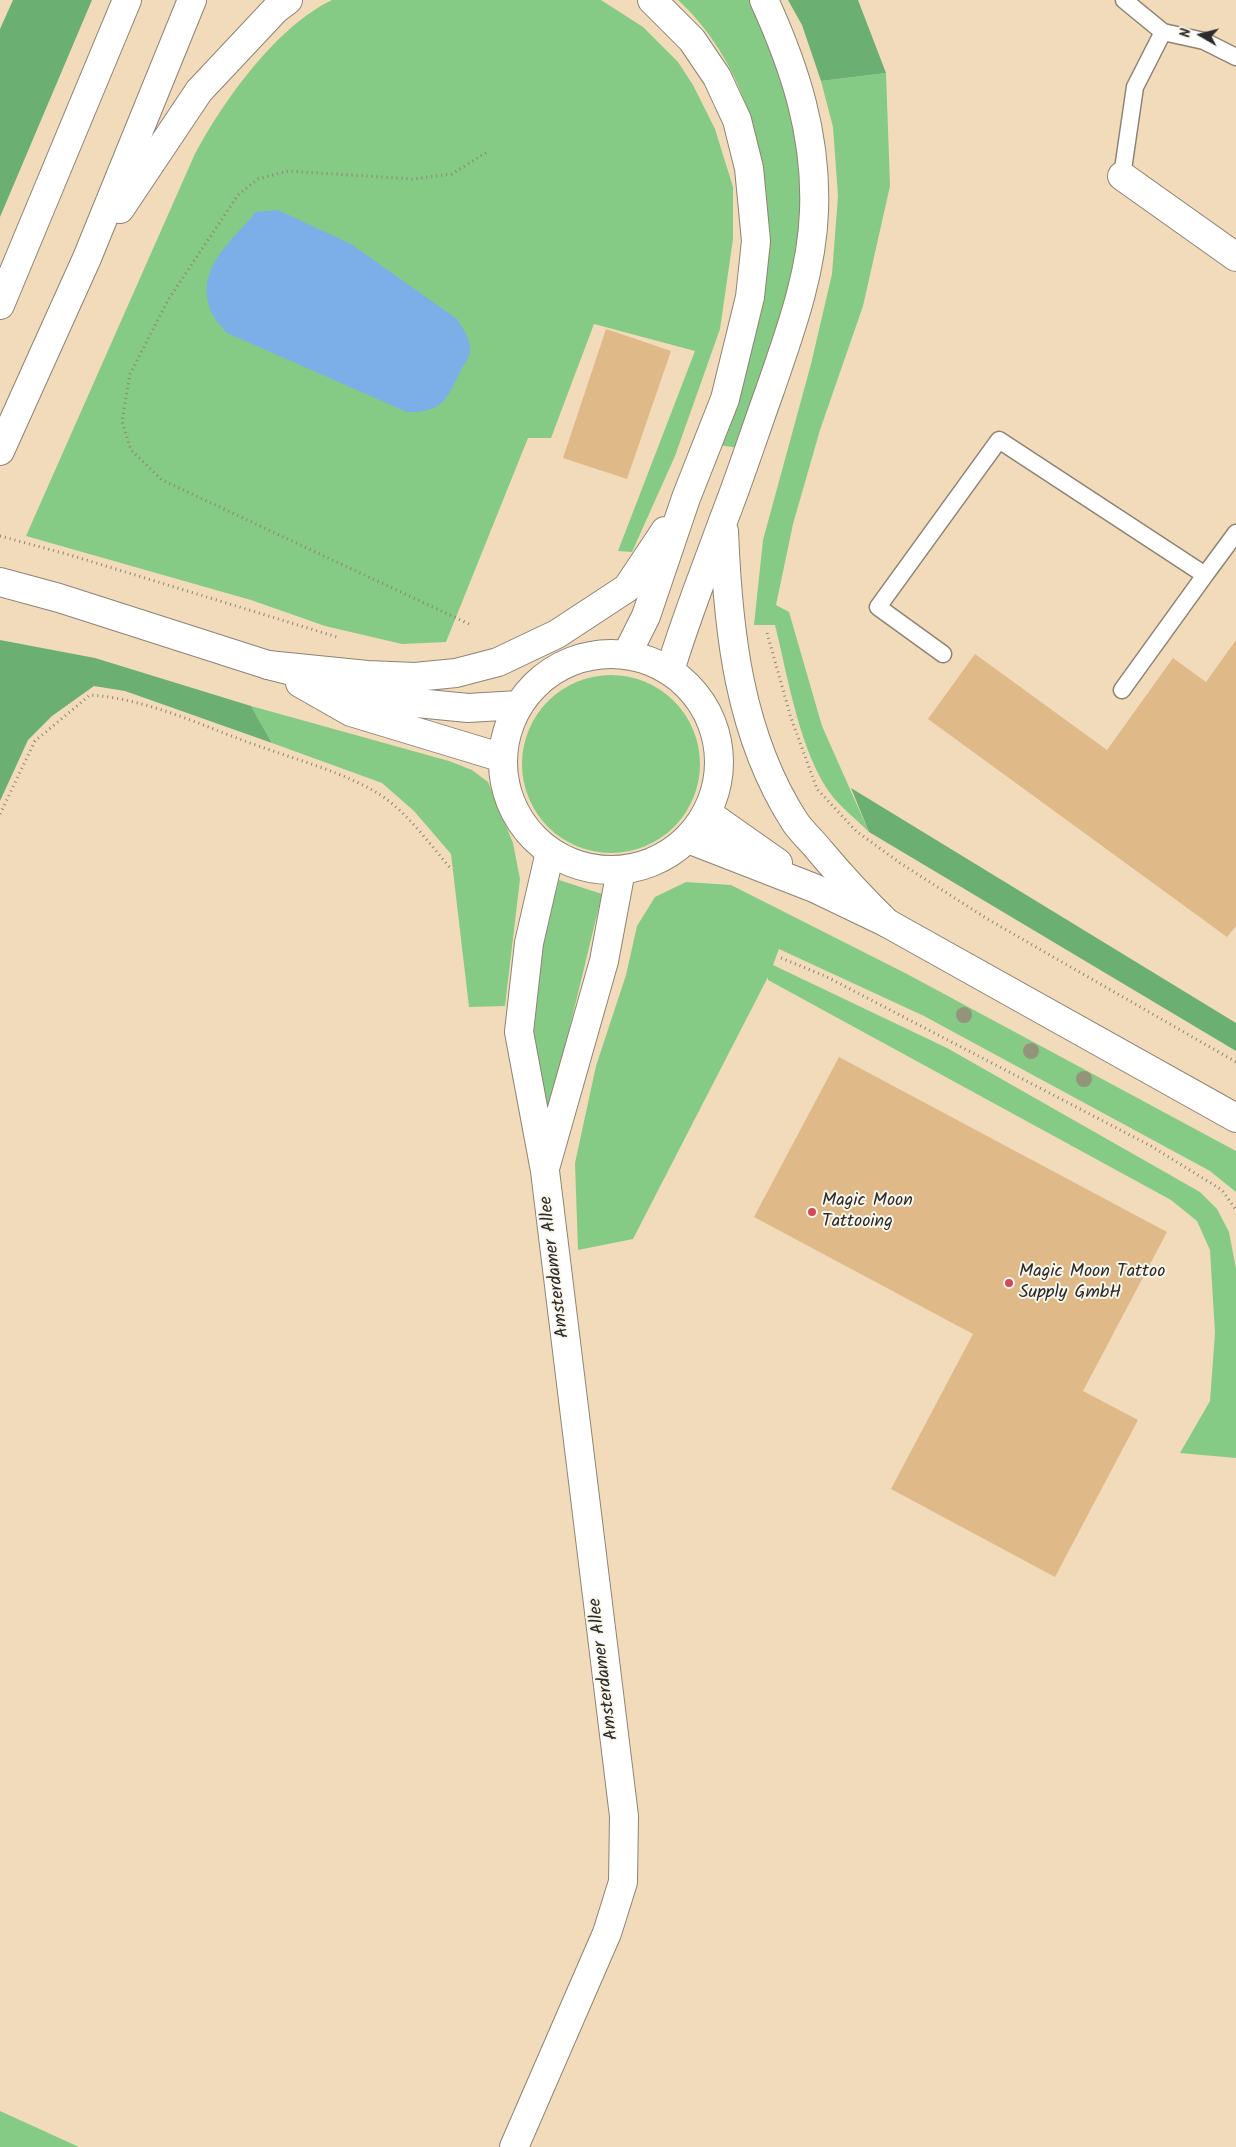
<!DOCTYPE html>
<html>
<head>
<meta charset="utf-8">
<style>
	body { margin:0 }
	#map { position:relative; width:1236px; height:2147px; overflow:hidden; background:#f1dbbb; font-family:Kalam,sans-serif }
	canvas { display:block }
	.north { position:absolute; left:1176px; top:10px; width:50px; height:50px; -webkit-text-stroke:4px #fbf7ec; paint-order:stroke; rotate:278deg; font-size:14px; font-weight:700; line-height:20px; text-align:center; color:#2b2b2b }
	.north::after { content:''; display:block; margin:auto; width:18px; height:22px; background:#2b2b2b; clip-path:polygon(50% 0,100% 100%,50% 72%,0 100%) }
</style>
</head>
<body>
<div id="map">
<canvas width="1236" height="2147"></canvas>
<div class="north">N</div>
</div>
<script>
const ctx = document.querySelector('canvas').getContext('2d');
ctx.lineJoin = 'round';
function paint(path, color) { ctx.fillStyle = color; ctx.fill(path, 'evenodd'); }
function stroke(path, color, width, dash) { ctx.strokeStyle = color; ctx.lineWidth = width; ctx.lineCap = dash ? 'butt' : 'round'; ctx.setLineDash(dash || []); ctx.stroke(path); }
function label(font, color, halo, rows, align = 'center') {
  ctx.font = font + ' Kalam,sans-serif'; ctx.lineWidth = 4; ctx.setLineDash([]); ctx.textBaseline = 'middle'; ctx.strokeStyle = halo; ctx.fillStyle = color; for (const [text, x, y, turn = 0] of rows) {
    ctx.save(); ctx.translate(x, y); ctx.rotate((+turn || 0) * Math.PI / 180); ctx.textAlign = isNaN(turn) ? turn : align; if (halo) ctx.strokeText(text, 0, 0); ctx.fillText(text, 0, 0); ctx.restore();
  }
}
paint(new Path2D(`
	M 332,0 L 601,0 L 643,27 L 678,62 L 693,85 L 715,129 L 733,187 L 733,239 L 720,329 L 675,456 L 632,552 L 618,551 L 695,351 L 594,324 L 551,438 L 528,438 L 446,642 L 402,644 L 325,626 L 251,600 L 26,536 L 194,156 C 223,101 276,27 332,0 Z
	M 678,0 L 750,0 L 764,26 L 796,128 L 805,193 L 792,293 L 740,448 L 718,445 C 737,392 761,331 767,275 C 776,179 751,67 678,0 Z
	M 886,73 L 890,186 L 863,306 L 820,430 L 793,524 L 776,605 L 789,612 L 822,726 L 869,832 C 857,820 843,809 833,797 C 800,755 788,677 775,625 L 754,625 L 763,540 L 811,364 L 832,274 L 838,196 L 833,127 L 821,81 Z
	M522 764a89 89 0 1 1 178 0a89 89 0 1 1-178 0Z
	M 251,706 L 449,761 L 472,770 L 488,782 L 513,843 L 520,879 L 505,1006 L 469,1007 L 451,854 L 414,811 L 382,783 L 272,743 Z
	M 559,880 L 602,894 L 548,1117 L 539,1089 L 534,1032 L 541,944 Z
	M 686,882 L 731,885 L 907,974 L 1236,1151 L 1236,1192 L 1210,1171 L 924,1016 L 779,949 L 773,965 L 947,1048 L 1200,1192 L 1217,1209 L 1229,1232 L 1236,1269 L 1236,1458 L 1180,1453 L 1210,1401 L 1215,1333 L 1210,1250 L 1197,1221 L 1171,1200 L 768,980 L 768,977 L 633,1239 L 578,1250 L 575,1163 L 596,1066 L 626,975 L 637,926 L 655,897 Z
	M 0,2111 L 79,2147 L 0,2147 Z`), '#86cb85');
paint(new Path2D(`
	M 13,0 L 92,0 L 0,217 L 0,29 Z
	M 788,0 L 858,0 L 886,73 L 821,81 L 802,25 Z
	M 0,640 L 95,658 L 251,706 L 272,743 L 125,691 L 94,686 L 52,716 L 28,740 L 0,801 Z
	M 851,788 L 1236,1023 L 1236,1051 L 869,832 Z`), '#6caf72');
paint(new Path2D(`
	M 278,210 L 351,244 L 457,319 C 463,329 471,339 470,351 C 470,357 463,366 460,372 C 447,400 441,413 407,412 L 227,333 C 221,326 214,319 211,311 C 194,269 232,241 256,212 Z`), '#7cafe8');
paint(new Path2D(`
	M 606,329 L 671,351 L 627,479 L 563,458 Z
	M 1236,640 L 1236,926 L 1227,937 L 928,719 L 975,654 L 1107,750 L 1173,658 L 1206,682 Z
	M 839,1057 L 1167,1232 L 1083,1391 L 1138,1420 L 1055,1577 L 891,1489 L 973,1334 L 754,1217 Z`), '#e0b988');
const lane = new Path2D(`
	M 1163,32 L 1204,41 L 1236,57
	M 1122,176 L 1135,87 L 1163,32 L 1124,0
	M 943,654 L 878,607 L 999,440 L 1205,575 L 1236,533
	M 1122,690 L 1205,575`);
const street = new Path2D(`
	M 1122,176 L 1236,257
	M 546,1165 L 604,961 L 621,870
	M 514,2147 L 607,1933 L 623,1882 L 624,1816 L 545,1171 L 519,1032 L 529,943 L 550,852`);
const primary = new Path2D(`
	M 0,582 L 59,598 L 268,665 L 417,703 L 468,708 L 519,705
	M503 762a108 108 0 1 1 216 0a108 108 0 1 1-216 0Z
	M 300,683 L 351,712 L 503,758
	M 707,813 L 778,863
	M 688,839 L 814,888 L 887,923 L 1236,1118`);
const highway = new Path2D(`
	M 120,209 L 199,91 L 276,9 L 288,0
	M 0,305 L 127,0
	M 0,451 L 87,258 L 192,0
	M 724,531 C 728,632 739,735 795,822 C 802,832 812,841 820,851 C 841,876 863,900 887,923
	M 627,654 L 646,616 L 686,498 L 725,399 L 750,297 L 756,241 L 749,168 L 737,120 L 717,77 L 692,40 L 652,0
	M 268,665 L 367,675 L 415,677 L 456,673 L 498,662 L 557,634 L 627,588 L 665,531
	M 670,671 C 685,620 705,571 723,521 C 740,478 754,434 770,390 C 790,332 812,273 814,211 C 817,135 795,68 764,0`);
stroke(lane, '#8e8373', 19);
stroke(street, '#8e8373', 30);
stroke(primary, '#8e8373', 30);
stroke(highway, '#8e8373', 30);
stroke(new Path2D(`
	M 0,536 L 70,555 L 337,637
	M 469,624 L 162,480 L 131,450 L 122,421 L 130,374 L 168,300 L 238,195 L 258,179 L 288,171 L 413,179 L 452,174 L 487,152
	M 767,633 L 791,718 L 817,789 L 856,831 L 900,863 L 989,920 L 1236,1062
	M 0,814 L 35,741 L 90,695 C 148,699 200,725 253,744 C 294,759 337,770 374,791 C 403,807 430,844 451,869
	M 781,958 L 825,976 L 1151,1146 L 1222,1190 L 1236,1210`), '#8e8373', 3, [1, 4]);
stroke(lane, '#fff', 16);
stroke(street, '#fff', 28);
stroke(primary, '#fff', 28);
stroke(highway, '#fff', 28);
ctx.fillStyle = '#93957b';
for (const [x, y] of [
	[964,1015],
	[1031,1051],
	[1084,1079]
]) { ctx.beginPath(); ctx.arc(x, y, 8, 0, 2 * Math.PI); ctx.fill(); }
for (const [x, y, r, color] of [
	[812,1212,5,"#d1495b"],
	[1009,1283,5,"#d1495b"]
]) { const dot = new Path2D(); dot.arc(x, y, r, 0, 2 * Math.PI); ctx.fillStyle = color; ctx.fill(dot); stroke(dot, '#fbf7ec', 2); }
label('18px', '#2b2b2b', '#fbf7ec', [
	["Magic Moon",822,1202],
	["Tattooing",822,1223],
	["Magic Moon Tattoo",1019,1273],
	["Supply GmbH",1019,1294]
], 'left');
label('18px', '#2b2b2b', '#fbf7ec', [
	["Amsterdamer Allee",556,1267,-97],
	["Amsterdamer Allee",605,1669,-97]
]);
</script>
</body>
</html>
